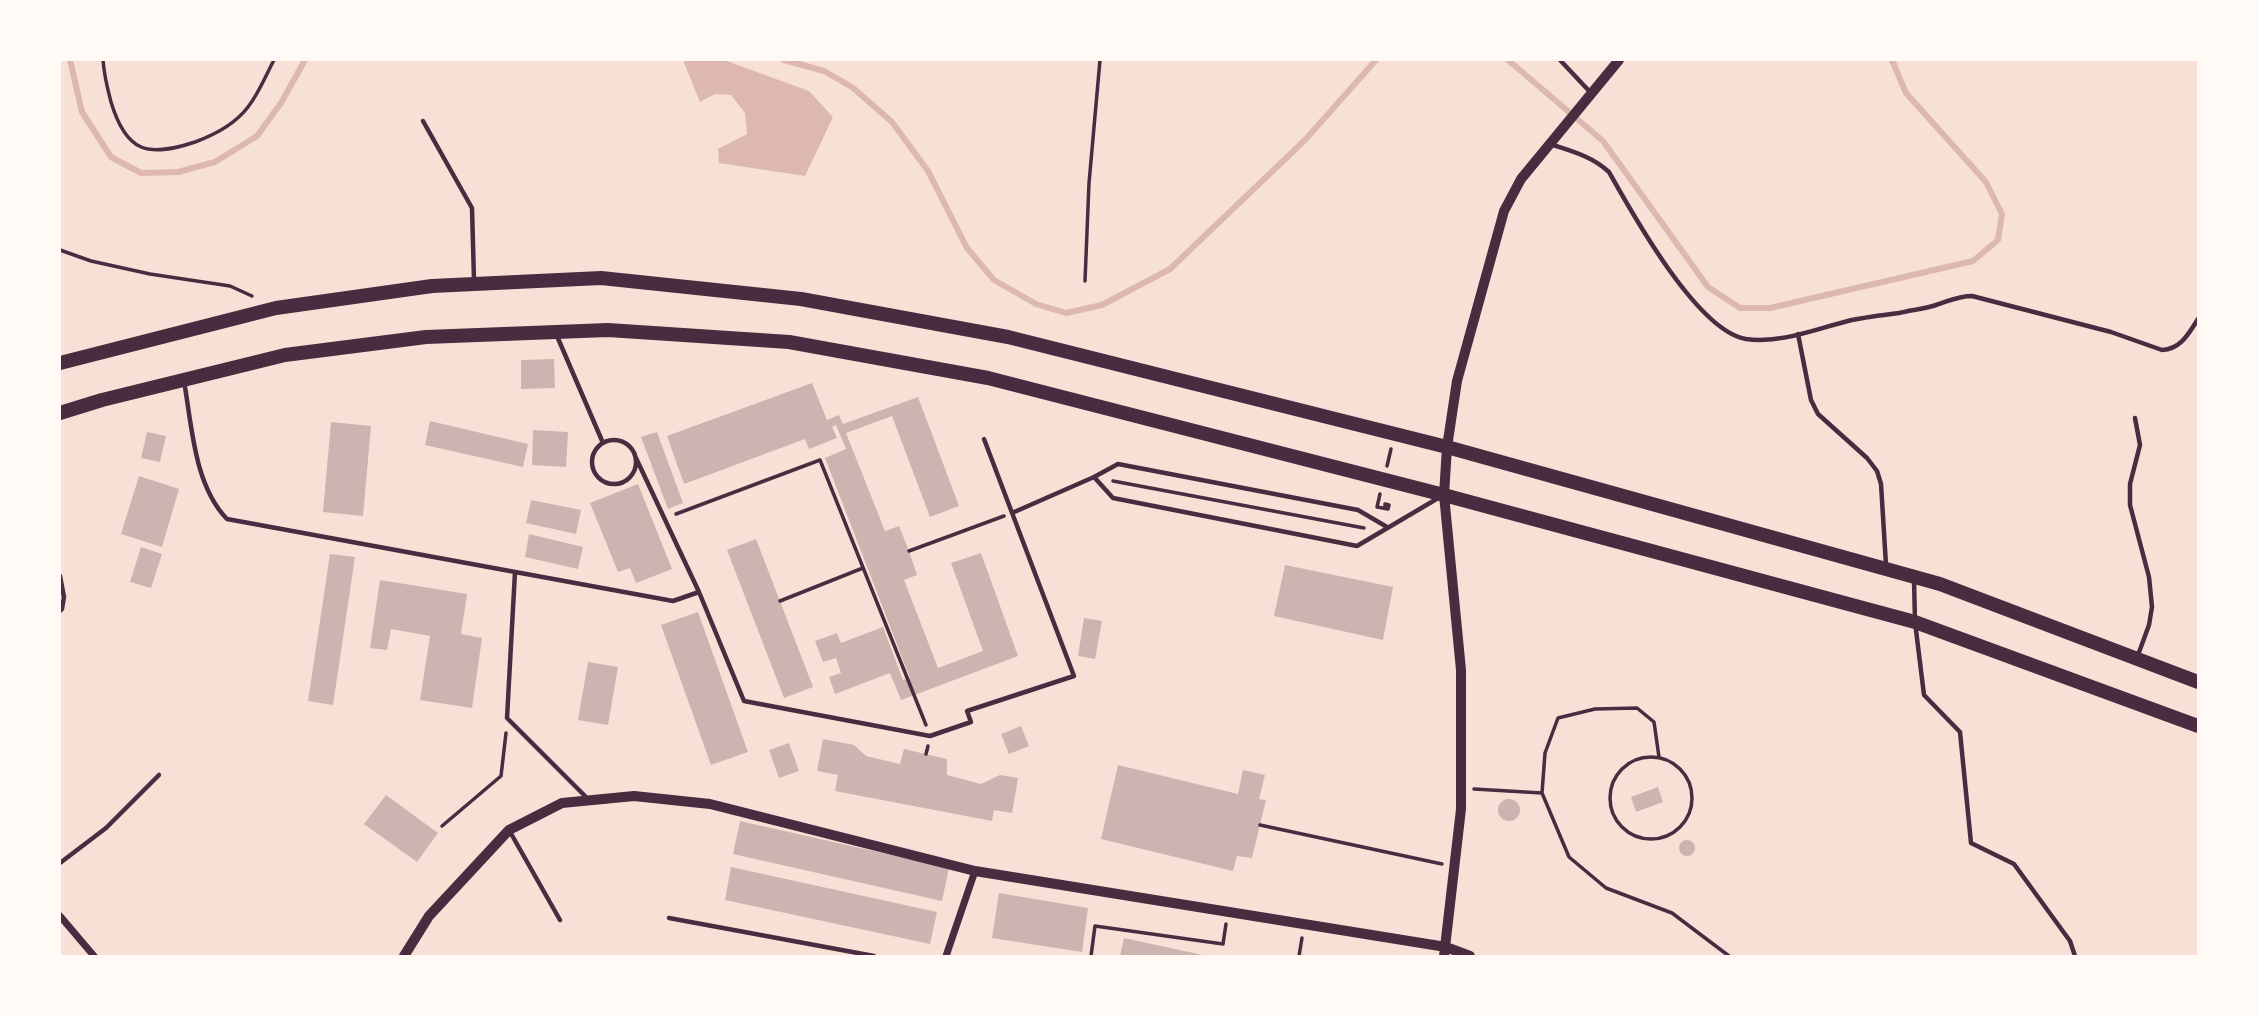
<!DOCTYPE html>
<html>
<head>
<meta charset="utf-8">
<style>
	body { margin:0 }
	#map { position:relative; width:2258px; height:1016px; overflow:hidden; background:#f7e1d7; font-family:Literata,serif }
	canvas { display:block }
	.frame { position:absolute; inset:0; border:61px solid #fffaf5; pointer-events:none }
</style>
</head>
<body>
<div id="map">
<canvas width="2258" height="1016"></canvas>
<div class="frame"></div>
</div>
<script>
const ctx = document.querySelector('canvas').getContext('2d');
ctx.lineJoin = 'round';
function paint(path, color) { ctx.fillStyle = color; ctx.fill(path, 'evenodd'); }
function stroke(path, color, width, dash) { ctx.strokeStyle = color; ctx.lineWidth = width; ctx.lineCap = dash ? 'butt' : 'round'; ctx.setLineDash(dash || []); ctx.stroke(path); }
paint(new Path2D(`
	M 683,60 L 724,60 L 809,91 L 833,117 L 805,176 L 719,163 L 718,149 L 747,134 L 745,113 L 731,95 L 715,94 L 700,102 Z`), '#dcb8b0');
stroke(new Path2D(`
	M 70,60 L 82,112 L 111,157 L 141,173 L 178,172 L 215,162 L 257,136 L 281,103 L 305,60
	M 784,60 L 824,71 L 852,87 L 892,122 L 928,171 L 967,248 L 994,280 L 1036,304 L 1066,313 L 1102,305 L 1170,269 L 1305,140 L 1376,60
	M 1508,60 L 1603,141 L 1708,287 L 1740,308 L 1770,308 L 1973,261 L 1998,240 L 2002,214 L 1986,182 L 1906,93 L 1892,60`), '#dcb8b0', 6);
paint(new Path2D(`
	M 554,359 L 555,388 L 521,389 L 521,360 Z
	M 812,383 L 827,420 L 839,415 L 843,424 L 918,397 L 959,506 L 930,517 L 892,416 L 846,433 L 885,531 L 899,526 L 909,551 L 917,575 L 904,580 L 938,668 L 983,651 L 951,563 L 981,553 L 1018,656 L 901,700 L 890,673 L 835,694 L 829,677 L 841,673 L 836,658 L 823,662 L 815,641 L 837,633 L 841,643 L 883,627 L 903,680 L 910,678 L 825,458 L 846,449 L 836,425 L 832,427 L 837,438 L 809,449 L 805,439 L 684,484 L 667,436 Z
	M 430,421 L 528,444 L 523,467 L 425,445 Z
	M 331,422 L 371,426 L 363,516 L 323,512 Z
	M 533,430 L 568,432 L 566,467 L 532,465 Z
	M 147,432 L 166,436 L 160,462 L 141,458 Z
	M 657,432 L 683,503 L 668,509 L 641,437 Z
	M 139,476 L 179,489 L 162,547 L 121,534 Z
	M 638,484 L 672,569 L 636,583 L 630,568 L 618,572 L 590,503 Z
	M 531,500 L 581,510 L 576,534 L 526,523 Z
	M 529,534 L 583,547 L 578,569 L 525,557 Z
	M 756,539 L 813,687 L 784,698 L 727,550 Z
	M 141,547 L 162,554 L 151,588 L 130,582 Z
	M 330,554 L 355,557 L 333,705 L 308,701 Z
	M 1285,565 L 1393,587 L 1383,640 L 1274,616 Z
	M 380,580 L 467,594 L 461,634 L 482,638 L 472,708 L 420,700 L 430,636 L 391,629 L 387,650 L 370,648 Z
	M 698,612 L 748,752 L 711,765 L 661,625 Z
	M 1084,618 L 1102,621 L 1095,659 L 1078,656 Z
	M 588,662 L 618,667 L 608,725 L 578,720 Z
	M 1021,726 L 1029,746 L 1009,754 L 1001,734 Z
	M 823,739 L 854,745 L 866,756 L 900,764 L 904,749 L 947,759 L 947,775 L 981,784 L 1000,775 L 1018,778 L 1012,813 L 994,810 L 992,821 L 835,791 L 838,775 L 817,771 Z
	M 789,743 L 799,771 L 779,778 L 769,750 Z
	M 1118,765 L 1238,794 L 1243,770 L 1265,775 L 1259,799 L 1266,800 L 1252,858 L 1237,856 L 1233,871 L 1101,839 Z
	M 1658,787 L 1663,802 L 1636,812 L 1631,797 Z
	M 386,795 L 438,833 L 417,862 L 364,824 Z
	M1498 810a11 11 0 1 1 22 0a11 11 0 1 1-22 0Z
	M 740,821 L 949,868 L 942,901 L 733,854 Z
	M1679 848a8 8 0 1 1 16 0a8 8 0 1 1-16 0Z
	M 731,867 L 937,912 L 930,944 L 725,900 Z
	M 999,893 L 1088,908 L 1082,952 L 992,938 Z
	M 1124,938 L 1203,955 L 1202,956 L 1120,956 Z`), '#ccb4b1');
stroke(new Path2D(`
	M 103,60 C 104,74 107,87 111,102 C 126,152 147,158 195,142 C 214,135 236,123 248,107 C 259,93 266,75 274,60
	M 60,250 L 91,261 L 150,274 L 230,286 L 252,296
	M 1085,281 L 1089,183 L 1100,60
	M 1387,466 L 1391,449
	M 1113,481 L 1364,528
	M 1380,494 L 1377,507 L 1388,509 L 1389,505 L 1385,504 L 1385,506 L 1387,506
	M 676,514 L 820,460 L 926,725
	M 909,551 L 1004,516
	M 780,601 L 863,568
	M 926,754 L 928,746
	M1610 798a41 41 0 1 1 82 0a41 41 0 1 1-82 0Z
	M 1659,757 L 1654,722 L 1637,708 L 1595,709 L 1558,718 L 1545,753 L 1542,793 L 1569,857 L 1606,888 L 1672,913 L 1729,956
	M 1474,789 L 1542,793
	M 1260,825 L 1442,864
	M 442,826 L 501,776 L 506,733
	M 1091,956 L 1095,926 L 1223,944 L 1226,924
	M 1299,956 L 1302,938`), '#4a2c40', 3.5);
stroke(new Path2D(`
	M 1560,60 L 1591,93
	M 423,121 L 472,208 L 474,280
	M 1550,144 C 1571,151 1592,156 1609,172 C 1632,213 1697,331 1746,339 C 1782,344 1818,328 1852,320 C 1867,317 1883,315 1899,313 C 1911,310 1924,309 1936,305 C 1949,301 1958,296 1972,296 L 2111,332 L 2162,350 C 2181,349 2189,333 2198,319
	M 1798,334 L 1811,400 L 1818,414 L 1867,458 L 1877,471 L 1881,484 L 1886,565
	M 557,336 L 603,443
	M 184,381 C 192,426 194,485 227,519 L 673,601 L 699,592 L 744,701 L 930,736 L 971,722 L 967,711 L 1074,676 L 984,439
	M 2135,418 L 2140,445 L 2130,484 L 2130,505 L 2149,577 L 2152,607 L 2149,625 L 2138,655
	M592 462a22 22 0 1 1 44 0a22 22 0 1 1-44 0Z
	M 636,458 L 699,592
	M 1012,513 L 1094,477
	M 1387,527 L 1358,510 L 1118,464 L 1094,477 L 1113,498 L 1357,546 L 1440,497
	M 515,572 L 507,718 L 589,800
	M 60,576 L 64,597 L 62,609 L 60,611
	M 1914,579 L 1915,622 L 1924,695 L 1960,732 L 1971,843 L 2014,864 L 2070,941 L 2075,956
	M 509,830 L 560,920
	M 60,863 L 106,828 L 159,775
	M 669,918 L 874,956`), '#4a2c40', 4.5);
stroke(new Path2D(`
	M 60,916 L 94,956
	M 946,956 L 975,871`), '#4a2c40', 7);
stroke(new Path2D(`
	M 404,956 L 429,916 L 509,830 L 562,803 L 634,796 L 710,804 L 975,871 L 1446,947 L 1470,956
	M 1444,956 L 1461,809 L 1461,670 L 1444,495 L 1447,447 L 1457,381 L 1504,211 L 1521,179 L 1619,60`), '#4a2c40', 10);
stroke(new Path2D(`
	M 60,363 L 276,308 L 432,286 L 601,278 L 801,299 L 1008,337 L 1447,447 L 1940,584 L 2198,682
	M 60,413 L 102,400 L 285,355 L 426,337 L 608,330 L 789,342 L 988,378 L 1444,495 L 1915,622 L 2198,726`), '#4a2c40', 14);
</script>
</body>
</html>
